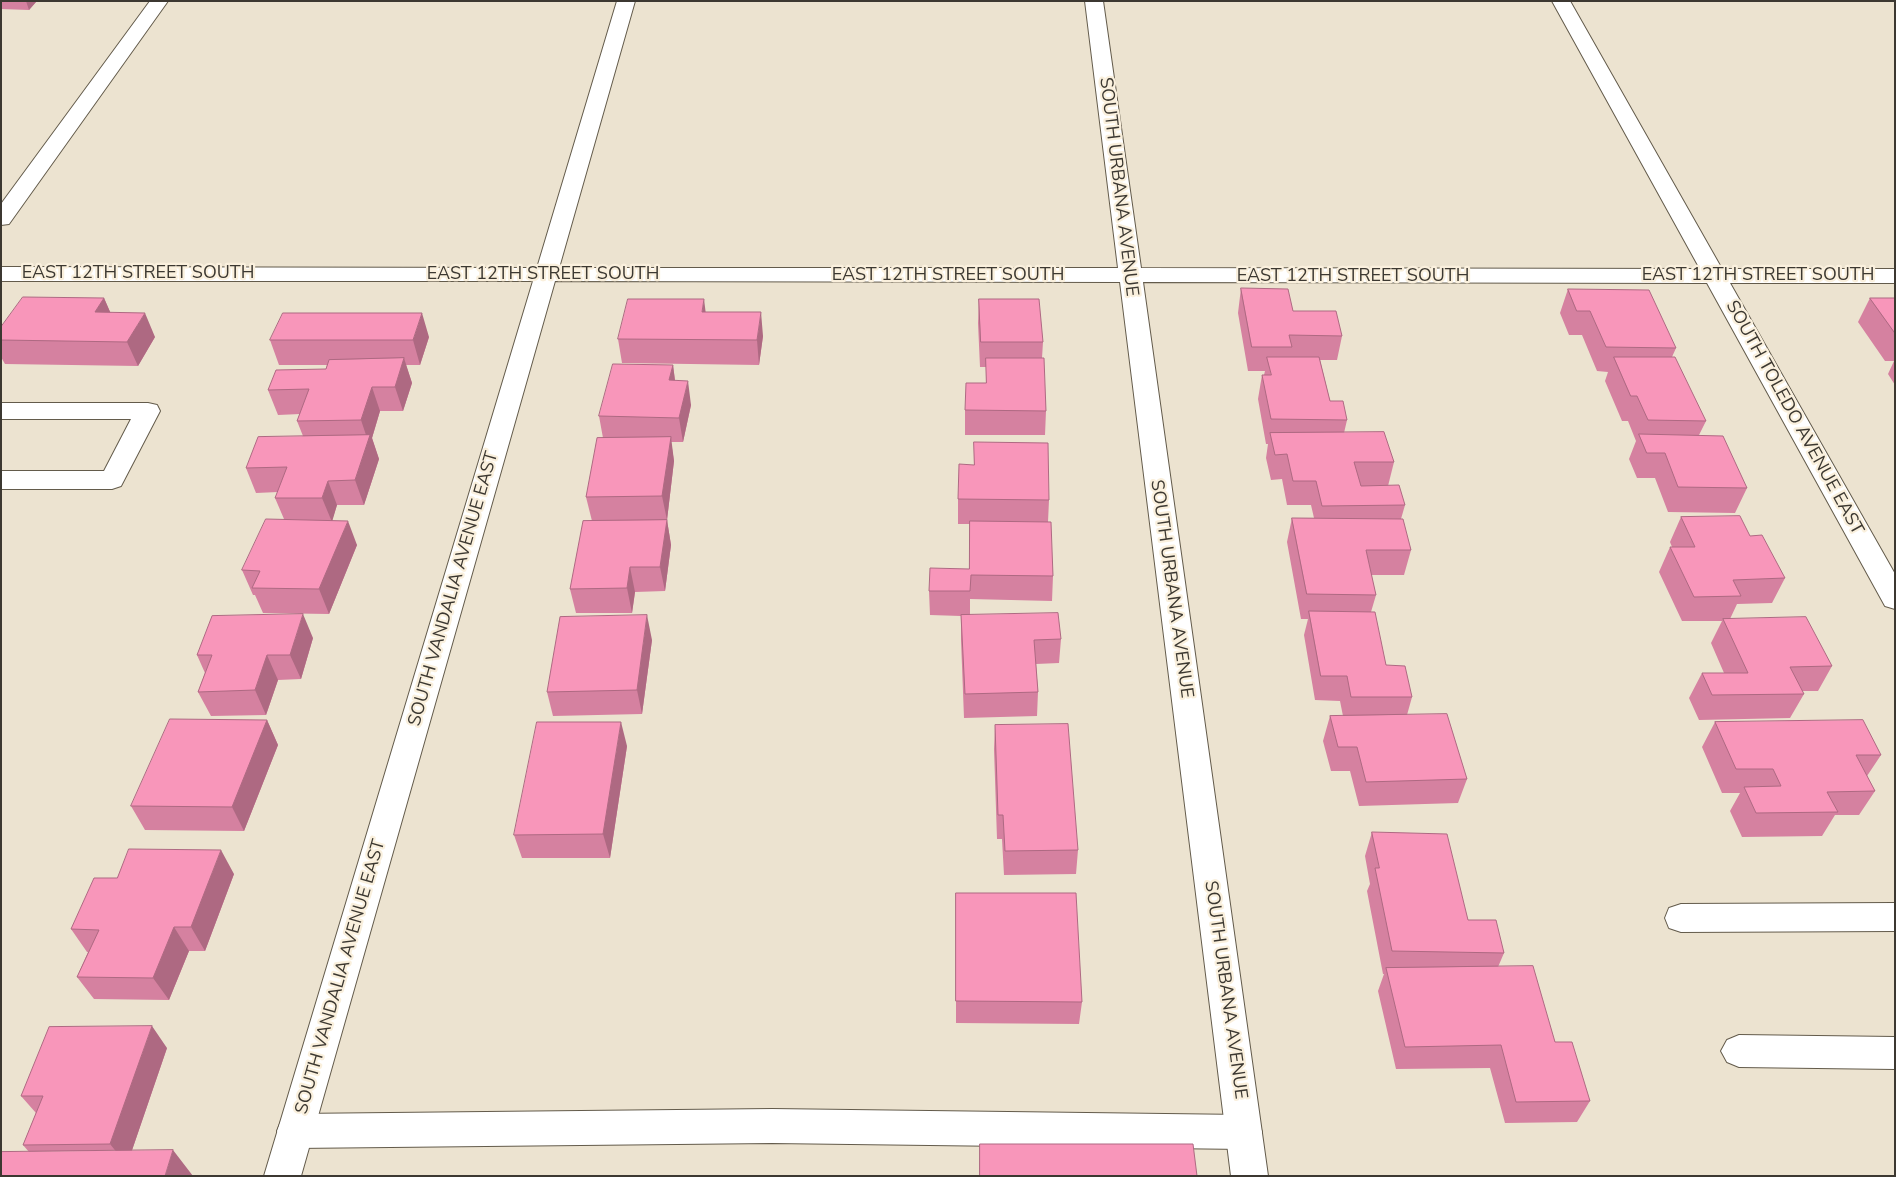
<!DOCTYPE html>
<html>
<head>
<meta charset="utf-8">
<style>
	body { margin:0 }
	#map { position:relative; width:1896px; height:1177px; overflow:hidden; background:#ece3d0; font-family:"Nunito Sans",sans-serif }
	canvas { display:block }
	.frame { position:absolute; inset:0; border:2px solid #3c3831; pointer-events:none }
</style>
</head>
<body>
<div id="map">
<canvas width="1896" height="1177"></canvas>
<div class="frame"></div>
</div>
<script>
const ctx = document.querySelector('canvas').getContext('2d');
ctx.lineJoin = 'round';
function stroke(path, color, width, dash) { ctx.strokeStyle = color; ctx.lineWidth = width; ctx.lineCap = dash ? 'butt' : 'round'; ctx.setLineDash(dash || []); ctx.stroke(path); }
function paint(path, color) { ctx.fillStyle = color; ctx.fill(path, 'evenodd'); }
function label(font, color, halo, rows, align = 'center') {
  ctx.font = font + ' "Nunito Sans",sans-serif'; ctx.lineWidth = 4.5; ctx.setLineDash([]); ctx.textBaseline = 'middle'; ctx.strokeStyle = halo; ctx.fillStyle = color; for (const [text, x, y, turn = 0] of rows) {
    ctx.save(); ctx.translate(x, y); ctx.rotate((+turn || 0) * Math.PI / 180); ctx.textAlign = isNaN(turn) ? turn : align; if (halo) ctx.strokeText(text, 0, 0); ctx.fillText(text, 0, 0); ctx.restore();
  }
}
const lane = new Path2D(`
	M 1,403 L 148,403 L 157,405 L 160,411 L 121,486 L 112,489 L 1,489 L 1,471 L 104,471 L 131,419 L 1,419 Z
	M 1895,903 L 1895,931 L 1681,932 L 1669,928 L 1665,918 L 1669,908 L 1681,904 Z
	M 1739,1035 L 1895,1037 L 1895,1069 L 1739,1067 L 1727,1062 L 1721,1051 L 1727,1040 Z
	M 772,1109 L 1244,1115 L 1257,1120 L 1262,1132 L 1257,1144 L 1244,1149 L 772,1143 L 295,1148 L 282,1143 L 277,1131 L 282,1119 L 295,1114 Z`);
const street = new Path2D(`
	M 150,1 L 168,1 L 9,224 L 1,225 L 1,204 Z
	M 617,1 L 635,1 L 559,268 L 1118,268 L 1085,1 L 1103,1 L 1141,268 L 1700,269 L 1552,1 L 1570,1 L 1722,269 L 1895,269 L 1895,283 L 1730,283 L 1895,574 L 1895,609 L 1885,606 L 1707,283 L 1143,282 L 1268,1176 L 1231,1176 L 1120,282 L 555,281 L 301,1176 L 264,1176 L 533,281 L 1,281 L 1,267 L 537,268 Z`);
stroke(lane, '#635b4b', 2);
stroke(street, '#635b4b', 2);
paint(lane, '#fff');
paint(street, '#fff');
paint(new Path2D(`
	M 1,1 L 80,1 L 36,2 L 29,10 L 1,9 Z
	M 1241,288 L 1293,311 L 1342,336 L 1337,360 L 1320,360 L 1330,401 L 1347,420 L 1344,433 L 1394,462 L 1388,486 L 1405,505 L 1401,519 L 1411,550 L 1404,575 L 1371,575 L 1376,595 L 1371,612 L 1386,665 L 1412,697 L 1407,715 L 1467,779 L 1458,803 L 1359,806 L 1350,771 L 1331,771 L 1323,741 L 1330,716 L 1343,716 L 1340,701 L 1315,700 L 1304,635 L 1308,619 L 1301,619 L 1287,542 L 1292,518 L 1314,518 L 1311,505 L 1287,505 L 1282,479 L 1271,480 L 1266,458 L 1268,444 L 1266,444 L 1258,399 L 1262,375 L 1264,375 L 1265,371 L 1248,371 L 1238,313 Z
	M 1568,289 L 1676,348 L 1672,357 L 1706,421 L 1699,435 L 1747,488 L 1735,513 L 1668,512 L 1655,478 L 1637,478 L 1629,459 L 1636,441 L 1628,421 L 1622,421 L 1605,381 L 1608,372 L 1597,371 L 1582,335 L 1569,335 L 1560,313 Z
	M 104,298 L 110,312 L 155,337 L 138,366 L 5,364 L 1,357 L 1,327 Z
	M 1870,298 L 1895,298 L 1895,385 L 1888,374 L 1894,361 L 1885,361 L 1858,322 Z
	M 979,299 L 1043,342 L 1042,358 L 1046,411 L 1045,435 L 965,435 L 965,410 L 986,383 L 986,367 L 980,367 L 978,323 Z
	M 763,336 L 759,365 L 622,363 L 618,339 Z
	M 429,337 L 420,365 L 406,365 L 412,383 L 403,411 L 380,411 L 372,438 L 379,459 L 364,505 L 337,505 L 332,520 L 357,545 L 329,614 L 263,613 L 255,595 L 253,595 L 242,570 L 284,519 L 275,498 L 278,492 L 256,493 L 246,468 L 303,436 L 297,421 L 300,414 L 278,415 L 268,390 L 326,369 L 327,365 L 279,365 L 270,340 Z
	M 673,365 L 675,380 L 691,405 L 683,442 L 671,442 L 674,461 L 667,520 L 671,545 L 665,591 L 635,592 L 632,613 L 576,613 L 570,589 L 592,521 L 586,497 L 603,438 L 599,416 Z
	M 974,465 L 1049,500 L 1048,522 L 1053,576 L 1052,601 L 970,599 L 970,615 L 1061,639 L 1059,663 L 1036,664 L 1038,692 L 1037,716 L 964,718 L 961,640 L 961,616 L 930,615 L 929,591 L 969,569 L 970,524 L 958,524 L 958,499 Z
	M 1681,517 L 1750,536 L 1785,578 L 1772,603 L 1737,604 L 1730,619 L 1832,666 L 1818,691 L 1802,691 L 1804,694 L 1790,718 L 1699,720 L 1689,698 L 1702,673 L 1724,673 L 1711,643 L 1722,621 L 1682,621 L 1659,572 L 1670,547 L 1672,547 L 1670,542 Z
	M 313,638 L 301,679 L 278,680 L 266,715 L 211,716 L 198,692 L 205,673 L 197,655 Z
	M 652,640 L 642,714 L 553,716 L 547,692 Z
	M 267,720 L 278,745 L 244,831 L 145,830 L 131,806 Z
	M 1715,722 L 1881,755 L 1867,776 L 1875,791 L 1859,815 L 1835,815 L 1822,836 L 1742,837 L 1730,811 L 1740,793 L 1722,793 L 1702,747 Z
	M 995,725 L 1078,850 L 1076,874 L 1004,875 L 1002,839 L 997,839 L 994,749 Z
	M 627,746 L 610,858 L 522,858 L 514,835 Z
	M 1372,832 L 1504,953 L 1498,967 L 1555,1042 L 1590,1101 L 1577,1122 L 1505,1123 L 1490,1068 L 1396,1069 L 1378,991 L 1384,974 L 1383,974 L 1367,891 L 1370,884 L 1365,856 Z
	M 234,874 L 205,951 L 189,951 L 169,1000 L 94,999 L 77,977 L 88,952 L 87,952 L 71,929 L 117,878 Z
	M 956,893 L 1082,1002 L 1079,1024 L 956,1023 Z
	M 167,1048 L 132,1150 L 29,1152 L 23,1145 L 36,1113 L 21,1096 Z
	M 980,1144 L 1197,1176 L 979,1176 Z`), '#d581a0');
paint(new Path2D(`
	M 26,1 L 36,1 L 36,2 L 29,10 Z
	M 104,298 L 115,323 L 95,312 Z
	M 704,299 L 707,323 L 702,312 Z
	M 761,312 L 763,336 L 759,365 L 757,340 Z
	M 145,313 L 155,337 L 138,366 L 127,342 Z
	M 422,313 L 429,337 L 420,365 L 413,340 Z
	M 404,358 L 412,383 L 403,411 L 395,387 Z
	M 673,365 L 676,389 L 669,380 Z
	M 688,381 L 691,405 L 683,442 L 679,418 Z
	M 372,387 L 380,411 L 372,438 L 379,459 L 364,505 L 355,480 L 368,441 L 361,420 Z
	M 671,437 L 674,461 L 667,520 L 662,496 Z
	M 328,481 L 337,505 L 332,522 L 322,498 Z
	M 667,520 L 671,545 L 665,591 L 660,567 Z
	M 348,521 L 357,545 L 329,614 L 319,589 Z
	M 630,567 L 635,592 L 632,613 L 627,588 Z
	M 303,614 L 313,638 L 301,679 L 290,655 Z
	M 647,615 L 652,640 L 642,714 L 637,690 Z
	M 267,655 L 278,680 L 266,715 L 255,690 Z
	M 267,720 L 278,745 L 244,831 L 232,807 Z
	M 621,722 L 627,746 L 610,858 L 603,834 Z
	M 221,850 L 234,874 L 205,951 L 191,927 Z
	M 174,927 L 189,951 L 169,1000 L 153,978 Z
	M 152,1026 L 167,1048 L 127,1165 L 110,1144 Z
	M 173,1150 L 193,1176 L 165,1176 Z`), '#ae6982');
const building = new Path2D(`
	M 1241,288 L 1288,289 L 1293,311 L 1336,311 L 1342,336 L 1289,335 L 1292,347 L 1252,347 Z
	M 1568,289 L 1649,290 L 1676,348 L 1606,347 L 1590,311 L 1577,311 Z
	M 23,297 L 104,298 L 95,312 L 145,313 L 127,342 L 1,340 L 1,327 Z
	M 1870,298 L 1895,298 L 1895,333 Z
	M 628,299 L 704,299 L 702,312 L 761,312 L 757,340 L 618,339 Z
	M 979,299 L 1039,299 L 1043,342 L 981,342 Z
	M 283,313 L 422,313 L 413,340 L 270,340 Z
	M 1267,357 L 1319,357 L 1330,401 L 1343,401 L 1347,420 L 1271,419 L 1262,375 L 1271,375 Z
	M 1614,357 L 1675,357 L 1706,421 L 1648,420 L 1637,396 L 1631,396 Z
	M 404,358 L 395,387 L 372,387 L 361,420 L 297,421 L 309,389 L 268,390 L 276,370 L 326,369 L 329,360 Z
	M 986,358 L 1044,358 L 1046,411 L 965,410 L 966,383 L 986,383 Z
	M 613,364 L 673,365 L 669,380 L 688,381 L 679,418 L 599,416 Z
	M 1384,432 L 1394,462 L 1354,462 L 1361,486 L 1399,485 L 1405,505 L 1322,506 L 1316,481 L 1293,481 L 1287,454 L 1275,455 L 1270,433 Z
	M 1639,434 L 1723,436 L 1747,488 L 1678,487 L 1665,453 L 1647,453 Z
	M 370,435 L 355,480 L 328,481 L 322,498 L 275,498 L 287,467 L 246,468 L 258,437 Z
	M 671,437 L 662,496 L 586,497 L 597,438 Z
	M 974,442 L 1048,443 L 1049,500 L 958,499 L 959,464 L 974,465 Z
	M 1740,516 L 1750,536 L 1762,535 L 1785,578 L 1733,580 L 1741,596 L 1694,597 L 1670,547 L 1695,547 L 1681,517 Z
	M 1292,518 L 1403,519 L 1411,550 L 1366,550 L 1376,595 L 1307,594 Z
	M 266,519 L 348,521 L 319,589 L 252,588 L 260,571 L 242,570 Z
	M 667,520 L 660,567 L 630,567 L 627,588 L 570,589 L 583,521 Z
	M 970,521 L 1051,522 L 1053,576 L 971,575 L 970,591 L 929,591 L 930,568 L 969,569 Z
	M 1309,611 L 1375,612 L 1386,665 L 1405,666 L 1412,697 L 1351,697 L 1347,676 L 1321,676 Z
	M 1058,613 L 1061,639 L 1034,640 L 1038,692 L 965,694 L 961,615 Z
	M 303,614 L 290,655 L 267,655 L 255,690 L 198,692 L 212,655 L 197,655 L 212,616 Z
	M 647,615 L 637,690 L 547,692 L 560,617 Z
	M 1806,617 L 1832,666 L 1790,667 L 1804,694 L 1712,695 L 1702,673 L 1748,673 L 1723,619 Z
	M 1447,714 L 1467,779 L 1366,782 L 1357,747 L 1338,747 L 1330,716 Z
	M 170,719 L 267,720 L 232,807 L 131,806 Z
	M 1863,720 L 1881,755 L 1856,755 L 1875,791 L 1827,792 L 1838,812 L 1756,813 L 1744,787 L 1781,786 L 1773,769 L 1736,769 L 1715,722 Z
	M 537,722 L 621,722 L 603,834 L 514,835 Z
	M 1068,724 L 1078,850 L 1005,851 L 1003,815 L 998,815 L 995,725 Z
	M 1372,832 L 1447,834 L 1468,920 L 1496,920 L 1504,953 L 1392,951 L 1375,868 L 1379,868 Z
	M 129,849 L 221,850 L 191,927 L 174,927 L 153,978 L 77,977 L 99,930 L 71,929 L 94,878 L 117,878 Z
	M 956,893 L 1076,893 L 1082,1002 L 956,1001 Z
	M 1533,966 L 1555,1042 L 1572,1042 L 1590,1101 L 1516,1102 L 1501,1045 L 1405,1047 L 1386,968 Z
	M 152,1026 L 110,1144 L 23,1145 L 43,1096 L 21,1096 L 49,1027 Z
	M 980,1144 L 1193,1144 L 1197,1176 L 980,1176 Z
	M 173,1150 L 165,1176 L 1,1176 L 1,1152 Z`);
paint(building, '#f896ba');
stroke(building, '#ae6982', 1);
label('18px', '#3c3831', '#faf0dd', [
	["SOUTH URBANA AVENUE",1118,187,83],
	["EAST 12TH STREET SOUTH",138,274],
	["EAST 12TH STREET SOUTH",543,275],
	["EAST 12TH STREET SOUTH",948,276],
	["EAST 12TH STREET SOUTH",1758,276],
	["EAST 12TH STREET SOUTH",1353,277],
	["SOUTH TOLEDO AVENUE EAST",1794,418,61],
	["SOUTH VANDALIA AVENUE EAST",454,589,-74],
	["SOUTH URBANA AVENUE",1171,589,82],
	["SOUTH VANDALIA AVENUE EAST",341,977,-74],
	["SOUTH URBANA AVENUE",1225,990,82]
]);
</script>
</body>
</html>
